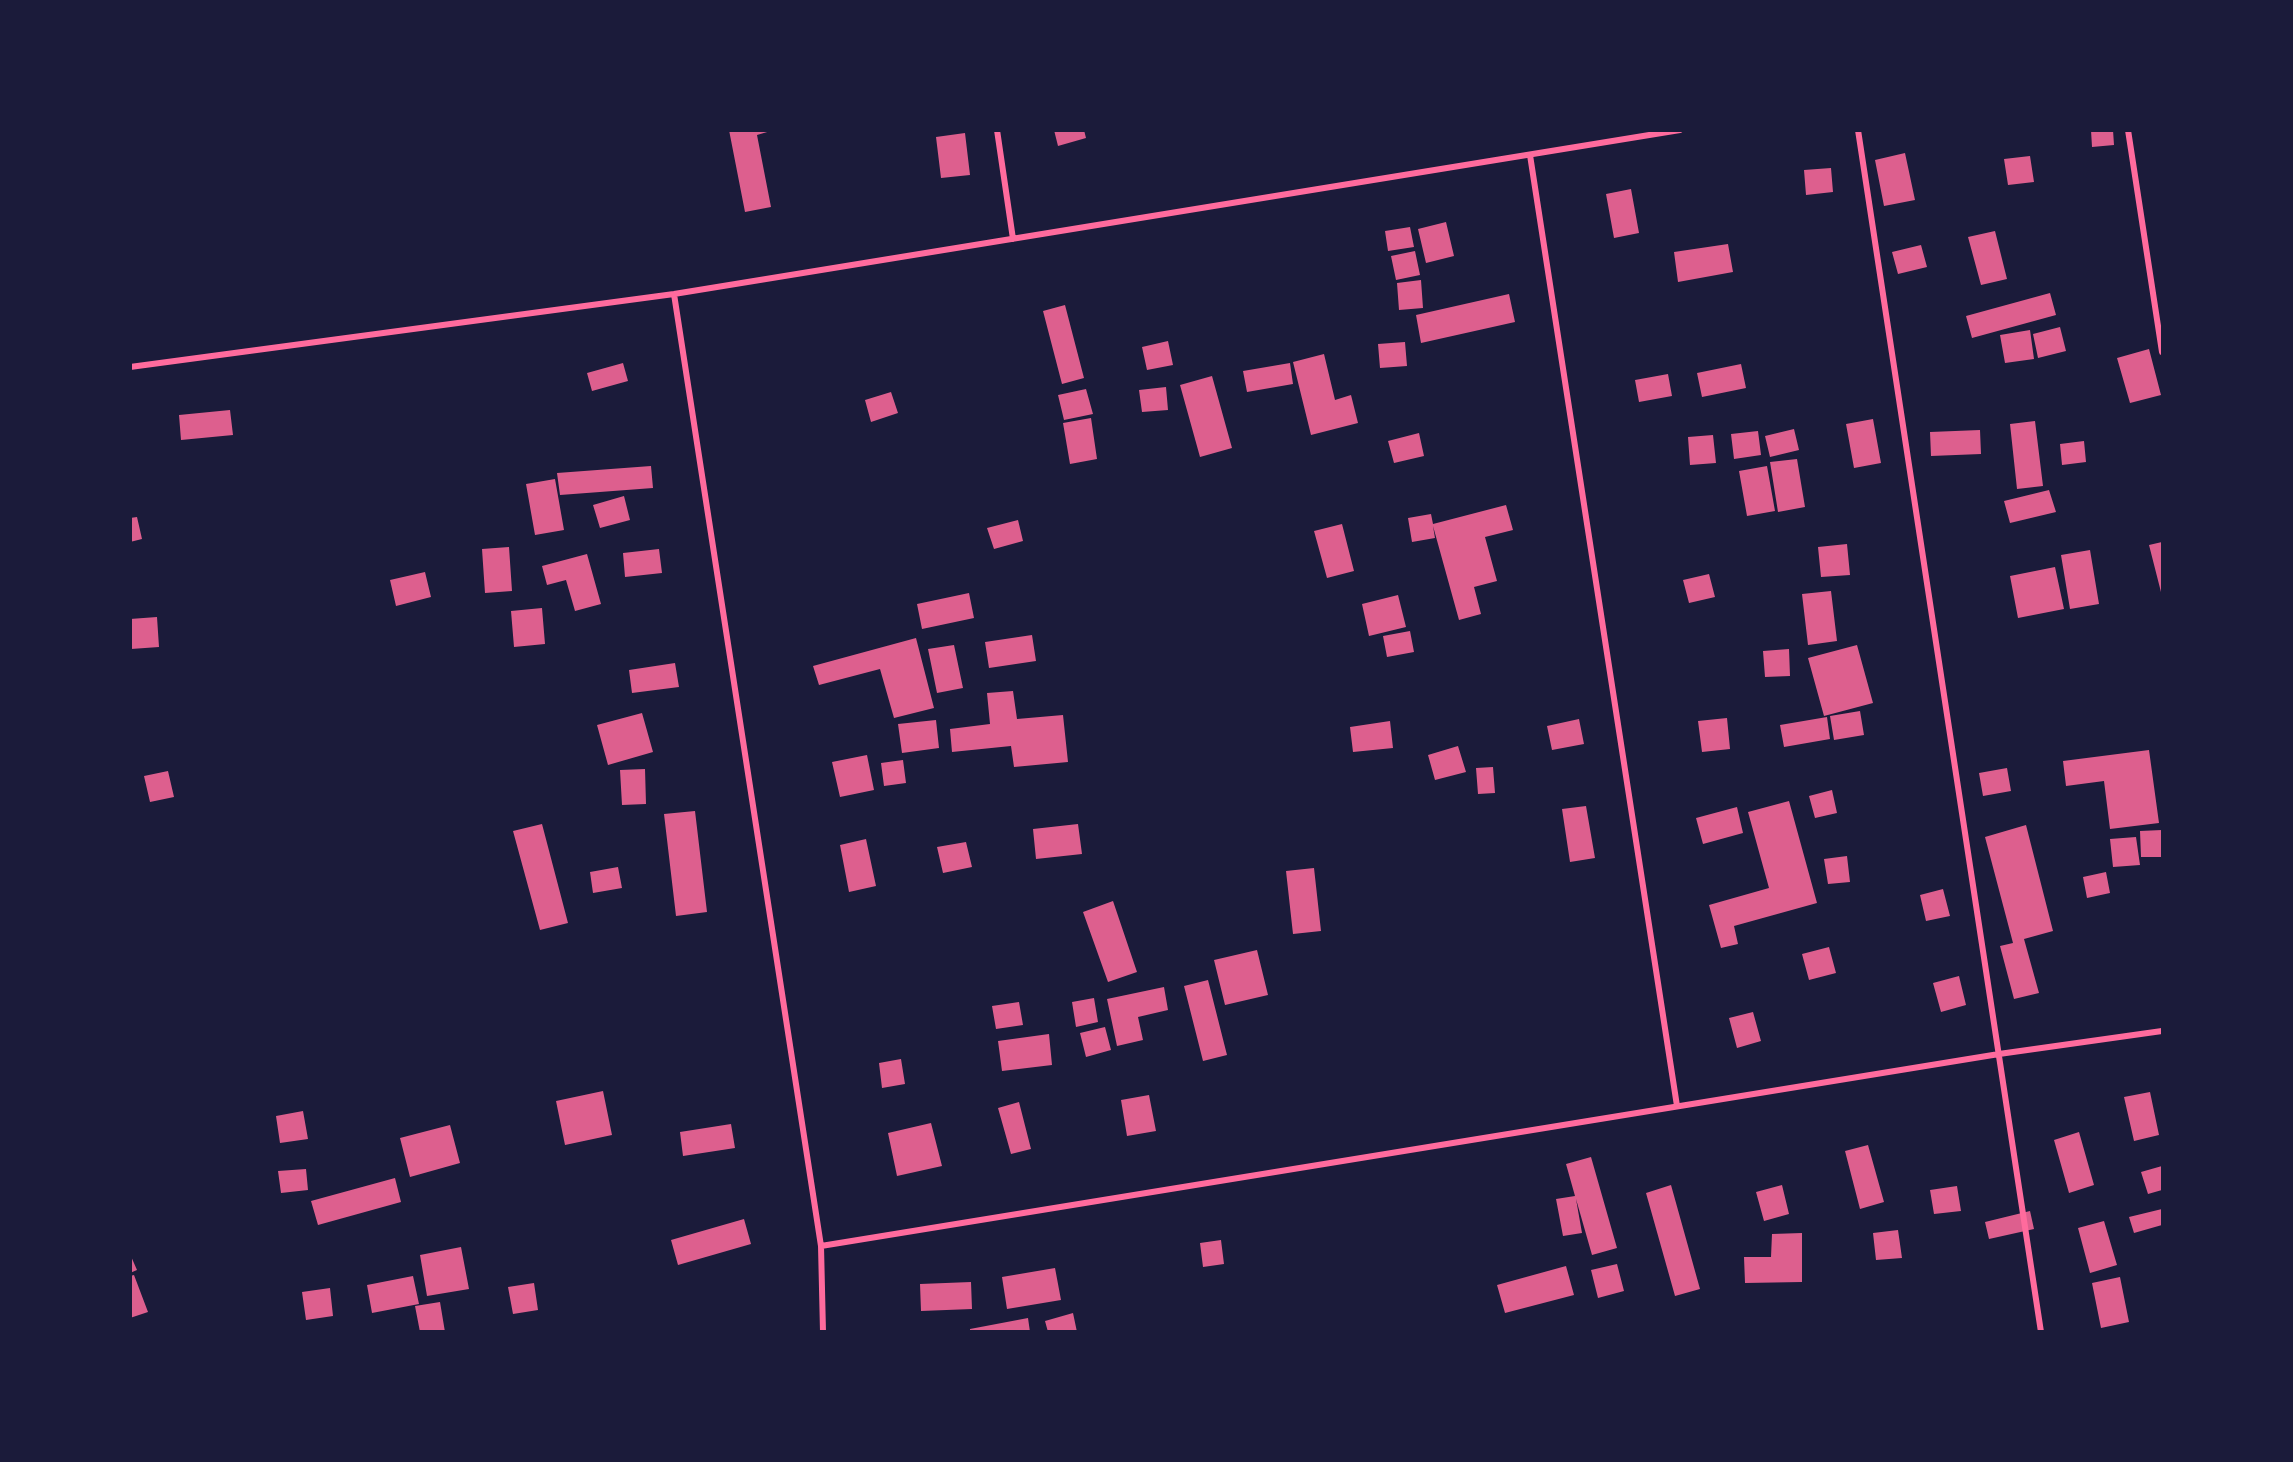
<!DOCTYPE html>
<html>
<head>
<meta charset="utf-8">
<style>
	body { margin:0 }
	#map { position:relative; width:2293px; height:1462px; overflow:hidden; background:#1b1b3a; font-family:Arial,sans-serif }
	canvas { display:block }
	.frame { position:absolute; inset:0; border:132px solid #1b1b3a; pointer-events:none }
</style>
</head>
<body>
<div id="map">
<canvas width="2293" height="1462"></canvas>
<div class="frame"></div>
</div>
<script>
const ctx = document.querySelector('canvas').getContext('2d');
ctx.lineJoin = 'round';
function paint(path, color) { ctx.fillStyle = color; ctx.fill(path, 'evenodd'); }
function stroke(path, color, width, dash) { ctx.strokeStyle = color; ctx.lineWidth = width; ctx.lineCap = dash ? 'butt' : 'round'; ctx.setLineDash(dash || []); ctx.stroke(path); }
paint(new Path2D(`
	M 729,130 L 774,130 L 757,135 L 771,207 L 745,212 Z
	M 1054,130 L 1084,130 L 1086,138 L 1058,146 Z
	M 2091,130 L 2113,130 L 2114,145 L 2092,147 Z
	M 965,133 L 970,175 L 941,178 L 936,137 Z
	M 1905,153 L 1915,200 L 1884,206 L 1875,160 Z
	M 2030,156 L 2034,182 L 2008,185 L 2004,159 Z
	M 1831,168 L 1833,192 L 1806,195 L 1804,170 Z
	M 1631,189 L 1639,233 L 1614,238 L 1606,194 Z
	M 1446,222 L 1454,256 L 1426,263 L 1418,229 Z
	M 1410,227 L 1414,247 L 1388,251 L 1385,231 Z
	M 1995,231 L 2007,279 L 1981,285 L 1968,237 Z
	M 1728,244 L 1733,272 L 1678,282 L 1674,252 Z
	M 1921,245 L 1927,267 L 1898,274 L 1892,252 Z
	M 1415,251 L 1420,275 L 1396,280 L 1391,256 Z
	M 1421,280 L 1423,308 L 1399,310 L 1397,283 Z
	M 2050,293 L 2056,315 L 1972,338 L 1966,316 Z
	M 1509,294 L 1515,322 L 1421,343 L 1416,315 Z
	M 1065,305 L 1084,378 L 1062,384 L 1043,311 Z
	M 2060,327 L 2066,351 L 2038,358 L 2033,334 Z
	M 2030,330 L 2034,359 L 2005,363 L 2000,335 Z
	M 1168,341 L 1173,365 L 1147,370 L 1142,347 Z
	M 1405,342 L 1407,366 L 1380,368 L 1378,344 Z
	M 2149,349 L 2161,395 L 2130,403 L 2117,358 Z
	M 1324,354 L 1335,400 L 1351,395 L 1358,423 L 1311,435 L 1293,362 Z
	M 623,363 L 628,381 L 592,391 L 587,373 Z
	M 1290,363 L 1293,384 L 1247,392 L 1243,371 Z
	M 1741,364 L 1746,388 L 1702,397 L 1697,373 Z
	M 1668,374 L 1672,396 L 1639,402 L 1635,380 Z
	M 1212,376 L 1232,448 L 1200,457 L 1180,385 Z
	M 1166,387 L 1168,410 L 1142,412 L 1139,390 Z
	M 1086,389 L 1093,414 L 1064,420 L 1058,395 Z
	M 891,392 L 898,413 L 871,422 L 865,400 Z
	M 230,410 L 233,435 L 181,440 L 179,415 Z
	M 1091,418 L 1097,459 L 1070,464 L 1063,423 Z
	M 1873,419 L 1881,463 L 1854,468 L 1846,424 Z
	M 2035,421 L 2043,486 L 2017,489 L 2010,424 Z
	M 1794,429 L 1799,450 L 1770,457 L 1765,436 Z
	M 1980,430 L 1981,454 L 1931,456 L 1930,432 Z
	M 1758,431 L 1761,455 L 1734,459 L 1731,434 Z
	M 1419,433 L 1424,456 L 1394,463 L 1388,441 Z
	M 1713,435 L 1716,463 L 1690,465 L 1688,437 Z
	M 2084,441 L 2086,462 L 2062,465 L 2060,444 Z
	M 1797,459 L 1805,507 L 1778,512 L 1770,462 Z
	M 651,466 L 653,488 L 560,495 L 557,473 Z
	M 1767,466 L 1775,511 L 1747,516 L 1739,471 Z
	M 555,479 L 564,530 L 535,535 L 526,484 Z
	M 2049,490 L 2056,512 L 2010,523 L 2004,501 Z
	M 624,496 L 630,520 L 600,528 L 593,505 Z
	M 1506,505 L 1513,530 L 1485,537 L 1497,581 L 1474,587 L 1481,614 L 1459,620 L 1433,526 L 1435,538 L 1412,542 L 1408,518 L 1431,514 L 1433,524 Z
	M 137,517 L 142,539 L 130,542 L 130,518 Z
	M 1018,520 L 1023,541 L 994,549 L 987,528 Z
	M 1342,524 L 1354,571 L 1327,578 L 1314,531 Z
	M 2162,542 L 2162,596 L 2149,545 Z
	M 1847,544 L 1850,575 L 1821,577 L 1818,547 Z
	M 509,547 L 512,591 L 485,593 L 482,549 Z
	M 659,549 L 662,573 L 625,577 L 623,553 Z
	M 2090,550 L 2099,604 L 2070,609 L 2061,555 Z
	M 587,554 L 601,604 L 575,611 L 566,580 L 547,585 L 542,566 Z
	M 2055,567 L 2064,609 L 2018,618 L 2010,576 Z
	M 425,572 L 431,597 L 396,606 L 390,580 Z
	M 1709,574 L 1715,597 L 1689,603 L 1683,580 Z
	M 1831,591 L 1837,641 L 1808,645 L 1802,594 Z
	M 969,593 L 974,618 L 922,629 L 917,604 Z
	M 1398,595 L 1406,627 L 1369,636 L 1362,604 Z
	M 542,608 L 545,644 L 514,647 L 511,611 Z
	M 157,617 L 159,647 L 131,649 L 130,619 Z
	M 1410,631 L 1414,652 L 1387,657 L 1383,636 Z
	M 1032,635 L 1036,661 L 989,668 L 985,642 Z
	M 916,638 L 934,708 L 894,718 L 880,669 L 819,685 L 813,666 Z
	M 954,645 L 963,688 L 937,693 L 928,649 Z
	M 1857,645 L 1873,703 L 1824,716 L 1808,658 Z
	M 1789,649 L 1790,676 L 1765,677 L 1763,651 Z
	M 675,663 L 679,687 L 632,693 L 629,670 Z
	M 1013,691 L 1017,719 L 1063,715 L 1068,762 L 1014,767 L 1011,746 L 952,752 L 950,729 L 990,724 L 987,693 Z
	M 1860,711 L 1864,735 L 1834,740 L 1830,716 Z
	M 642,713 L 653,752 L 608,765 L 597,725 Z
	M 1827,717 L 1830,739 L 1784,747 L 1780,725 Z
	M 1727,718 L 1730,749 L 1702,752 L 1698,721 Z
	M 1579,719 L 1584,744 L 1552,750 L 1547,726 Z
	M 936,720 L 939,748 L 902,753 L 898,724 Z
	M 1390,721 L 1393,748 L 1353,752 L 1350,727 Z
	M 1458,746 L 1466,772 L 1435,780 L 1428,755 Z
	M 2149,750 L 2159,823 L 2110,829 L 2104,781 L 2066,786 L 2063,761 Z
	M 867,755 L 874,790 L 840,797 L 832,762 Z
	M 903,760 L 906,783 L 884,786 L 881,763 Z
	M 1493,767 L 1495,793 L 1478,794 L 1476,768 Z
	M 2007,768 L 2011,791 L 1983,796 L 1979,773 Z
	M 645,769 L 646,804 L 622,805 L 620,770 Z
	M 168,771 L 174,797 L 150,802 L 144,776 Z
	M 1832,790 L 1837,813 L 1815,818 L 1809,796 Z
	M 1789,801 L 1817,903 L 1734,926 L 1738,944 L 1721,948 L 1709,905 L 1769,888 L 1748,812 Z
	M 1586,806 L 1595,858 L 1570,862 L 1562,809 Z
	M 1737,807 L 1743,833 L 1703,844 L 1696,818 Z
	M 695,811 L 707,912 L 676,916 L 664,814 Z
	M 542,824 L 568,923 L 540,930 L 513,831 Z
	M 1078,824 L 1082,854 L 1036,859 L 1033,829 Z
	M 2026,825 L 2053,931 L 2024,939 L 2039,993 L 2014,999 L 2000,946 L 2013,943 L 1985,837 Z
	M 2162,830 L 2162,857 L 2141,857 L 2140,831 Z
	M 2136,837 L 2140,865 L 2113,867 L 2110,839 Z
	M 866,839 L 876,886 L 849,892 L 840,845 Z
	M 966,842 L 972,867 L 943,873 L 937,847 Z
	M 1847,856 L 1850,882 L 1828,884 L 1824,859 Z
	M 618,867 L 622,888 L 593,893 L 590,872 Z
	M 1314,868 L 1321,931 L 1293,934 L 1286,871 Z
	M 2106,872 L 2110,893 L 2087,898 L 2083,877 Z
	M 1943,889 L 1950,916 L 1926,921 L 1920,895 Z
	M 1113,901 L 1137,972 L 1108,982 L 1083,912 Z
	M 1829,947 L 1836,973 L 1809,980 L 1802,954 Z
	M 1257,950 L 1268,995 L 1225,1005 L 1214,960 Z
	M 1959,976 L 1966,1005 L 1941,1012 L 1933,983 Z
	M 1208,980 L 1227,1055 L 1203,1061 L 1184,986 Z
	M 1164,987 L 1168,1010 L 1138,1017 L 1143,1040 L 1117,1046 L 1107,999 Z
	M 1094,998 L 1098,1022 L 1076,1027 L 1072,1002 Z
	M 1019,1002 L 1023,1025 L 996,1029 L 992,1006 Z
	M 1753,1012 L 1761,1041 L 1737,1048 L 1729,1018 Z
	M 1105,1027 L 1111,1050 L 1086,1057 L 1080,1033 Z
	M 1049,1034 L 1052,1065 L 1002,1071 L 998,1041 Z
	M 901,1059 L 905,1084 L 882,1088 L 879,1063 Z
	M 603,1091 L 612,1135 L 565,1145 L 556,1101 Z
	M 2150,1092 L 2159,1135 L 2134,1141 L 2124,1097 Z
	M 1149,1095 L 1156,1131 L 1127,1136 L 1121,1100 Z
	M 1019,1102 L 1031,1149 L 1011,1154 L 998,1108 Z
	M 303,1111 L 308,1139 L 280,1143 L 276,1116 Z
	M 931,1123 L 942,1166 L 897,1176 L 888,1133 Z
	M 731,1124 L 735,1148 L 683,1156 L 680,1132 Z
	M 450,1125 L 460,1163 L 410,1177 L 400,1138 Z
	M 2079,1132 L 2094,1185 L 2069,1193 L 2054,1140 Z
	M 1868,1145 L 1884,1202 L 1860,1209 L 1845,1151 Z
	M 1591,1157 L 1617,1248 L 1592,1255 L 1576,1199 L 1582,1233 L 1563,1236 L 1556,1199 L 1575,1196 L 1566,1164 Z
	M 2162,1166 L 2162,1190 L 2148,1194 L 2141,1172 Z
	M 306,1169 L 308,1190 L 281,1193 L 278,1171 Z
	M 395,1178 L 401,1202 L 318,1225 L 311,1201 Z
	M 1671,1185 L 1700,1289 L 1675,1296 L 1646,1193 Z
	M 1782,1185 L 1789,1214 L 1764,1221 L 1756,1192 Z
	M 1957,1186 L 1961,1211 L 1934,1214 L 1930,1190 Z
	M 2162,1209 L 2162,1225 L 2134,1233 L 2129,1217 Z
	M 2030,1211 L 2034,1229 L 1989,1239 L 1985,1222 Z
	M 744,1219 L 751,1244 L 678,1265 L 671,1240 Z
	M 2104,1221 L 2117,1265 L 2090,1273 L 2078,1228 Z
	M 1898,1230 L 1902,1258 L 1876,1260 L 1873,1233 Z
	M 1802,1233 L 1802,1282 L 1745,1283 L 1744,1257 L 1771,1257 L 1772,1234 Z
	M 1221,1240 L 1224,1264 L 1203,1267 L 1200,1243 Z
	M 461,1247 L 469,1289 L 427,1296 L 420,1255 Z
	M 130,1254 L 137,1270 L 130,1273 Z
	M 1617,1264 L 1624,1291 L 1598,1298 L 1591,1270 Z
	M 1566,1266 L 1574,1295 L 1505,1313 L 1497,1285 Z
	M 1055,1268 L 1061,1300 L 1007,1309 L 1002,1277 Z
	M 134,1275 L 148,1312 L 130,1318 L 130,1276 Z
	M 413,1276 L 419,1304 L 372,1313 L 367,1285 Z
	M 2120,1277 L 2129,1322 L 2101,1328 L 2092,1283 Z
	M 971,1282 L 972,1309 L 921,1311 L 920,1284 Z
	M 534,1283 L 538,1310 L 513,1314 L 508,1287 Z
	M 330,1288 L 333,1316 L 306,1320 L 302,1292 Z
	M 440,1302 L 445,1332 L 420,1332 L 415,1306 Z
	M 1073,1313 L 1077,1332 L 1048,1332 L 1045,1321 Z
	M 1028,1318 L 1030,1332 L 970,1332 L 970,1329 Z`), '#dd5f8e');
stroke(new Path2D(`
	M 997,130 L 1013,239
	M 1858,130 L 2041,1332
	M 2128,130 L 2162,352
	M 1530,155 L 1677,1106
	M 674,294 L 821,1246 L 823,1332
	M 130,367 L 674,294 L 1680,130
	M 821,1246 L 1999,1054 L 2162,1031`), '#ff6b9d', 6);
</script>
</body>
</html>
